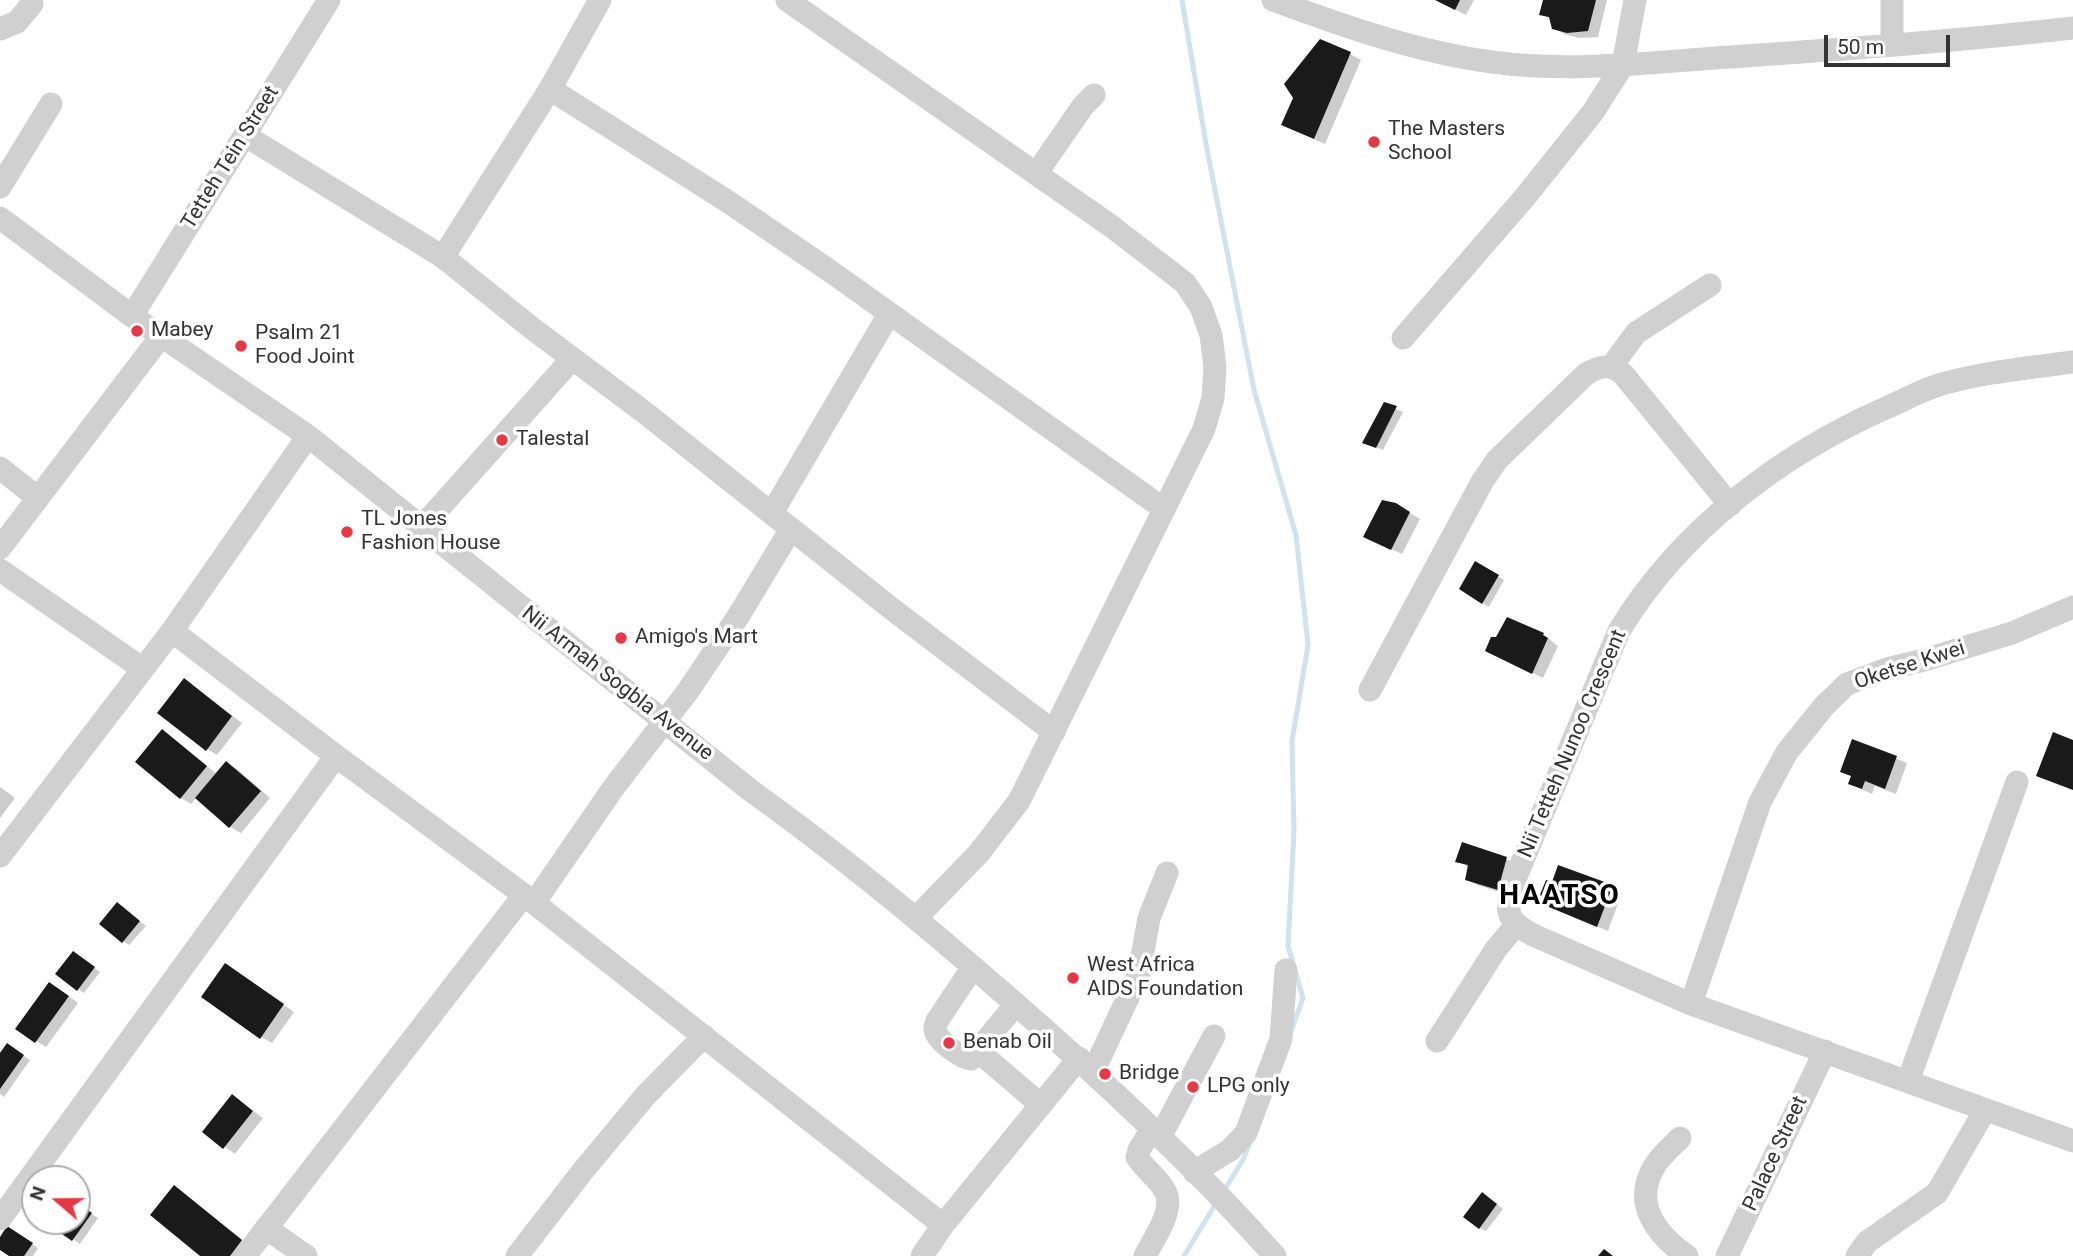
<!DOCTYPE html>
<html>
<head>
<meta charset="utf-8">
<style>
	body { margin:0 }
	#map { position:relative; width:2073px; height:1256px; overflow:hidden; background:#fff; font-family:Roboto,sans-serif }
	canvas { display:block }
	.north { position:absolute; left:21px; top:1165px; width:70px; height:70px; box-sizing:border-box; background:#fff; border:2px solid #adadad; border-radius:50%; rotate:290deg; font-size:19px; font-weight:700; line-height:28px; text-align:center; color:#333 }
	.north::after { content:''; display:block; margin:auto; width:24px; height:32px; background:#e63946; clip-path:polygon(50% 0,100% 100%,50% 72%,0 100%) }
	.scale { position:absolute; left:1824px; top:35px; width:126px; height:32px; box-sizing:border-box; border:4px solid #333; border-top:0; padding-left:9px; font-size:21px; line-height:24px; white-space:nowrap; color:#333; -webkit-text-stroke:5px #fff; paint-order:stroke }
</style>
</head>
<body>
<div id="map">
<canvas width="2073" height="1256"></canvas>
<div class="north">N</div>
<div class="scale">50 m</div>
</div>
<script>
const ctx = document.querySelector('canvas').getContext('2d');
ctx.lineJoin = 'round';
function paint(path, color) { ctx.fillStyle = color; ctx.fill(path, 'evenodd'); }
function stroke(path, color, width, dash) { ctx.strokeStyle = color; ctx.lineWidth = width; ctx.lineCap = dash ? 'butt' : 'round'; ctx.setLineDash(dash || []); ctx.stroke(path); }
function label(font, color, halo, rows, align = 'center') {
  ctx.font = font + ' Roboto,sans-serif'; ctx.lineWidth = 7; ctx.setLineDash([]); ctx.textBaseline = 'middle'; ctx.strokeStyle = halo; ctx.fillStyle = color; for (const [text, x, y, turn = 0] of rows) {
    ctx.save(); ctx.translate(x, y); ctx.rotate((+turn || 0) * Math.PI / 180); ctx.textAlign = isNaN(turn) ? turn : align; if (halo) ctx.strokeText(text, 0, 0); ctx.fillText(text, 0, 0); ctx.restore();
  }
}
paint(new Path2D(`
	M 1437,0 L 1474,0 L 1466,15 Z
	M 1545,0 L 1607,0 L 1598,37 L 1579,38 L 1564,34 L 1553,28 L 1552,20 L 1541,14 Z
	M 1350,54 L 1361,60 L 1325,144 L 1283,125 Z
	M 1385,404 L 1403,412 L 1383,450 L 1365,443 Z
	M 1395,504 L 1420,519 L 1402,554 L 1376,542 Z
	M 1476,564 L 1504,580 L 1489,607 L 1461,588 Z
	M 1543,634 L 1558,646 L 1543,678 L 1498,656 Z
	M 184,680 L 242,723 L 217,755 L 207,749 Z
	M 163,731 L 217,774 L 226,763 L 237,769 L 270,798 L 241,833 L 230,827 L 197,797 L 191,804 L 181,798 Z
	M 1853,741 L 1907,763 L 1896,794 L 1875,786 L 1872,794 L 1850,784 L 1853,777 L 1842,771 Z
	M 0,787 L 15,798 L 0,818 Z
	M 1506,859 L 1517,865 L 1508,895 L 1477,885 L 1467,879 L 1469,868 L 1458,861 Z
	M 1612,887 L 1622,893 L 1608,931 L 1550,907 Z
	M 118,904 L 146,926 L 129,945 L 123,941 Z
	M 80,957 L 100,972 L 84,993 L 78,989 Z
	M 236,971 L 294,1012 L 272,1043 L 261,1037 Z
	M 60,990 L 78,1003 L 46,1047 L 36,1041 Z
	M 14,1049 L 30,1060 L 4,1097 L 0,1094 L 0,1051 L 3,1053 Z
	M 232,1096 L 263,1118 L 235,1154 L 204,1132 Z
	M 174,1187 L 252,1248 L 245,1256 L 203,1256 Z
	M 1489,1198 L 1503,1209 L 1486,1231 L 1479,1228 Z
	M 77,1204 L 98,1218 L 80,1244 L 46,1221 L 77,1221 Z
	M 14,1232 L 38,1248 L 33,1256 L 12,1256 L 0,1248 L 0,1240 Z`), '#0003');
stroke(new Path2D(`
	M 1182,0 L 1206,144 L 1254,390 L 1296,535 L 1308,645 L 1292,741 L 1294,831 L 1288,946 L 1303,998 L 1291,1031
	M 1223,1192 L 1243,1160 L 1250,1142
	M 1184,1256 L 1216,1203`), '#cfe2ee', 5);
paint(new Path2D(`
	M 1435,0 L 1460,0 L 1455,10 Z
	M 1543,0 L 1596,0 L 1588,31 L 1567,33 L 1552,29 L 1549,17 L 1539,15 Z
	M 1320,39 L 1351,52 L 1314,139 L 1281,125 L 1293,98 L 1284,84 Z
	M 1384,402 L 1397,406 L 1376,448 L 1362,443 Z
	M 1382,500 L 1396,503 L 1410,512 L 1391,550 L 1363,537 Z
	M 1475,561 L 1499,575 L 1482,604 L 1459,589 Z
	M 1507,617 L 1544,633 L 1543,635 L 1548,638 L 1532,674 L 1485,651 L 1491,637 L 1496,637 Z
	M 184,678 L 232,716 L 206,751 L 157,713 Z
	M 162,729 L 207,766 L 180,799 L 135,762 Z
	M 2053,732 L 2073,740 L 2073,790 L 2036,776 Z
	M 1852,739 L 1897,756 L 1885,789 L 1865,781 L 1862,789 L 1848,784 L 1851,776 L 1840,772 Z
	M 226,761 L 261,791 L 229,828 L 195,798 Z
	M 1462,842 L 1507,857 L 1498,890 L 1465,880 L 1468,865 L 1455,862 Z
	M 1558,865 L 1613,885 L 1597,927 L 1537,902 L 1546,880 L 1552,882 Z
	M 117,902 L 140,921 L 122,943 L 99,924 Z
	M 73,951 L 95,967 L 77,991 L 55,974 Z
	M 225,963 L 284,1004 L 260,1039 L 201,997 Z
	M 49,982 L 69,996 L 35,1043 L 15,1029 Z
	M 7,1043 L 24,1055 L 0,1089 L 0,1053 Z
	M 232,1094 L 253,1111 L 223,1149 L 202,1132 Z
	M 174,1185 L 242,1240 L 230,1256 L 200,1256 L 150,1215 Z
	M 1482,1192 L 1497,1204 L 1479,1229 L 1463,1217 Z
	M 77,1202 L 92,1213 L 72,1241 L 43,1221 L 77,1221 Z
	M 7,1226 L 33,1243 L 24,1256 L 9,1256 L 0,1250 L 0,1237 Z
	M 1604,1249 L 1613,1256 L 1598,1256 Z`), '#1a1a1a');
stroke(new Path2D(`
	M 787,0 L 1111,226 L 1185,283 L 1201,307 L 1211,335 L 1215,367 L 1213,398 L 1204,429 L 1019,801 L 979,853 L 916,918
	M 1273,0 C 1343,26 1417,52 1492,62 C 1570,73 1652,62 1730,57 C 1844,49 1959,41 2073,28
	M 0,29 L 17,22 L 32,4
	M 1892,45 L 1892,0
	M 550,89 L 727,201 L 830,271 L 1164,509
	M 246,136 L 443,257 L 533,329 L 644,412 L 892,609 L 1054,732
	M 1036,174 L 1083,106 L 1094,95
	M 0,187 L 51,104
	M 0,218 L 132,316 L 308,436 L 750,790 C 838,853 922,922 1003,993 C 1098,1075 1191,1162 1275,1256
	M 443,257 L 550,89 L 600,0
	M 132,316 L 329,0
	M 1403,338 L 1525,197 L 1593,112 L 1623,65 L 1635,0
	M 2073,362 C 2030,368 1984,372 1942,384 C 1924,389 1906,399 1888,407 C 1781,454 1680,530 1619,631 L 1510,891 C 1506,917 1510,922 1533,935 L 1691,1004 L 2073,1141
	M 1611,367 L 1636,333 L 1710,285
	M 0,468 L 38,498
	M 772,513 L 889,314
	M 422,527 L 572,359
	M 0,548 L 162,335
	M 0,570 L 143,669
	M 172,631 L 336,756 L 524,895 L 943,1225
	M 1370,690 L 1482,482 L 1497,460 L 1586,374 C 1600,366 1609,363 1623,374 L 1730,505
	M 0,856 L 172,631 L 308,436
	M 534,903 L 614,787 L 688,691 L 739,615 L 791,529
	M 973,967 L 937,1021 C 935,1026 934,1028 936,1033 C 941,1043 961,1058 971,1059 L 1016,1004
	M 1691,1004 L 1760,802 L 1787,752 L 1825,705 L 1847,684 L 1887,669 L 1924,660 L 2012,633 L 2073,607
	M 1437,1041 L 1496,949 L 1516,925
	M 979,1052 L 1041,1105
	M 1093,1072 L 1139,974 L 1149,918 L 1167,873
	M 1908,1081 L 2017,782
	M 1160,1137 L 1214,1036
	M 1680,1138 C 1671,1147 1660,1156 1654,1167 C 1632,1204 1657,1235 1687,1256
	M 1194,1172 L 1230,1150 L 1246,1133 L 1281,1039 L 1286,970
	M 0,1219 L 336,756
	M 266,1228 L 306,1256
	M 245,1256 L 524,895
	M 517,1256 L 582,1172 L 646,1095 L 704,1036
	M 922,1256 L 943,1225 L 1079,1058
	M 1145,1256 C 1153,1240 1174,1211 1166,1193 C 1160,1179 1145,1170 1137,1157 L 1139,1150 L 1151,1130
	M 1727,1256 L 1825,1051
	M 1857,1256 L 1867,1242 L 1937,1193 L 1985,1110`), '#d0d0d0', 23);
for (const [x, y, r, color] of [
	[1374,142,7,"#e63946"],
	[137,331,7,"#e63946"],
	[241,346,7,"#e63946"],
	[502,440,7,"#e63946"],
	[347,532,7,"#e63946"],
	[621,638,7,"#e63946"],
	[1073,978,7,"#e63946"],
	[949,1043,7,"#e63946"],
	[1105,1074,7,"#e63946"],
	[1193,1087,7,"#e63946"]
]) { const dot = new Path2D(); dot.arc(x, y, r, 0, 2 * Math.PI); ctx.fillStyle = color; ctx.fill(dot); stroke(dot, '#fff', 2.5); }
label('21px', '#333', '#fff', [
	["The Masters",1388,130],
	["School",1388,154],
	["Mabey",151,331],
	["Psalm 21",255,334],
	["Food Joint",255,358],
	["Talestal",516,440],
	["TL Jones",361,520],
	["Fashion House",361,544],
	["Amigo's Mart",635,638],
	["West Africa",1087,966],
	["AIDS Foundation",1087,990],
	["Benab Oil",963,1043],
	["Bridge",1119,1074],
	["LPG only",1207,1087]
], 'left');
label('21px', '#333', '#fff', [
	["Tetteh Tein Street",231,158,-58],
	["Oketse Kwei",1910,666,-18],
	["Nii Armah Sogbla Avenue",617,684,38],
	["Nii Tetteh Nunoo Crescent",1573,744,-67],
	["Palace Street",1776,1154,-65]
]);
ctx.letterSpacing = '2px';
label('bold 28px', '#000', '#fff', [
	["HAATSO",1560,897]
]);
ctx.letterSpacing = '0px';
</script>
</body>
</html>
